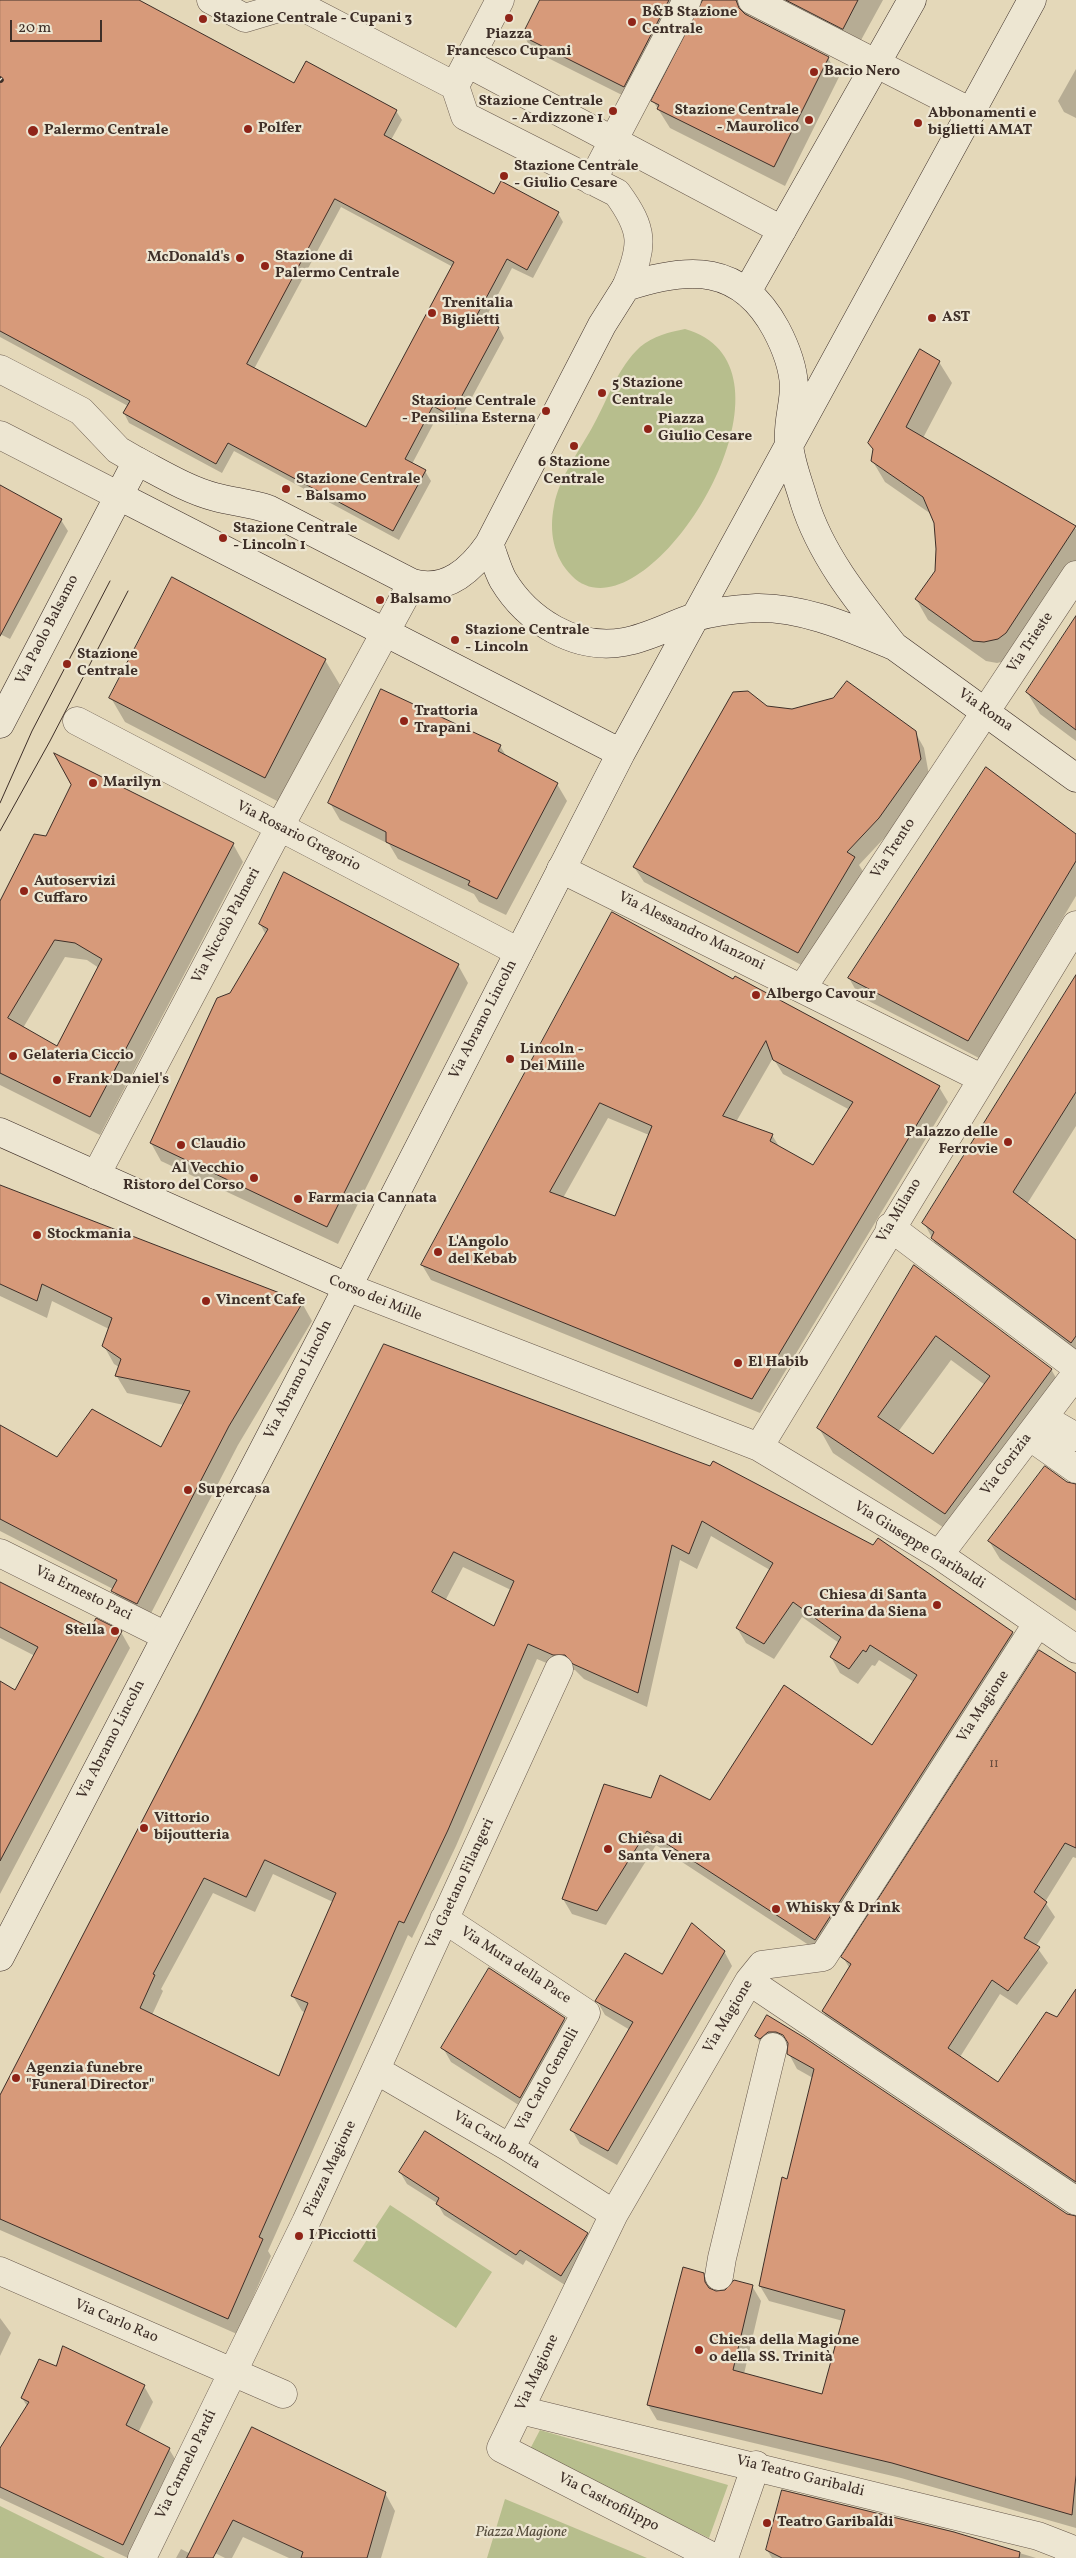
<!DOCTYPE html>
<html>
<head>
<meta charset="utf-8">
<style>
	body { margin:0 }
	#map { position:relative; width:1076px; height:2558px; overflow:hidden; background:#e4d8b9; font-family:Vollkorn,serif }
	canvas { display:block }
	.scale { position:absolute; left:10px; top:20px; width:92px; height:22px; box-sizing:border-box; border:2px solid #3e2f28; border-top:0; padding-left:6px; font-size:15px; line-height:18px; white-space:nowrap; color:#3e2f28; -webkit-text-stroke:4px #ede6d2; paint-order:stroke }
</style>
</head>
<body>
<div id="map">
<canvas width="1076" height="2558"></canvas>
<div class="scale">20 m</div>
</div>
<script>
const ctx = document.querySelector('canvas').getContext('2d');
ctx.lineJoin = 'round';
function paint(path, color) { ctx.fillStyle = color; ctx.fill(path, 'evenodd'); }
function stroke(path, color, width, dash) { ctx.strokeStyle = color; ctx.lineWidth = width; ctx.lineCap = dash ? 'butt' : 'round'; ctx.setLineDash(dash || []); ctx.stroke(path); }
function label(font, color, halo, rows, align = 'center') {
  ctx.font = font + ' Vollkorn,serif'; ctx.lineWidth = 4.5; ctx.setLineDash([]); ctx.textBaseline = 'middle'; ctx.strokeStyle = halo; ctx.fillStyle = color; for (const [text, x, y, turn = 0] of rows) {
    ctx.save(); ctx.translate(x, y); ctx.rotate((+turn || 0) * Math.PI / 180); ctx.textAlign = isNaN(turn) ? turn : align; if (halo) ctx.strokeText(text, 0, 0); ctx.fillText(text, 0, 0); ctx.restore();
  }
}
paint(new Path2D(`
	M 685,329 C 822,367 645,649 572,576 C 553,557 549,531 554,506 C 559,477 581,449 594,424 C 608,399 618,367 640,347 C 653,336 670,332 685,329 Z
	M 390,2205 L 492,2272 L 456,2328 L 353,2261 Z
	M 540,2430 L 728,2485 L 709,2538 L 529,2451 Z
	M 505,2499 L 647,2558 L 487,2558 Z
	M 0,2506 L 105,2558 L 0,2558 Z`), '#b7be8d');
paint(new Path2D(`
	M 0,0 L 136,0 L 294,85 L 396,111 L 402,120 L 391,140 L 495,195 L 558,213 L 563,222 L 533,278 L 512,268 L 484,321 L 499,328 L 504,338 L 457,425 L 438,415 L 412,464 L 425,471 L 431,481 L 399,540 L 234,451 L 222,473 L 129,423 L 124,413 L 128,406 L 0,337 ZM 341,207 L 453,267 L 366,429 L 254,369 Z
	M 542,0 L 681,0 L 632,100 L 532,50 L 524,36 Z
	M 713,0 L 883,0 L 860,42 L 749,12 L 748,17 L 828,58 L 839,77 L 785,186 L 670,128 L 653,101 Z
	M 1076,69 L 1076,118 L 1064,112 L 1058,101 Z
	M 939,362 L 952,383 L 923,438 L 1076,529 L 1076,565 L 1010,660 L 997,663 L 986,661 L 928,620 L 916,599 L 936,571 L 938,549 L 935,523 L 931,514 L 885,482 L 872,460 Z
	M 0,487 L 61,520 L 68,531 L 10,639 L 0,634 Z
	M 1076,618 L 1076,741 L 1040,714 L 1027,692 Z
	M 325,660 L 340,685 L 279,802 L 125,722 L 111,698 Z
	M 382,690 L 500,746 L 507,757 L 557,784 L 567,801 L 506,915 L 479,902 L 474,894 L 398,859 L 389,844 L 340,820 L 330,803 Z
	M 766,707 L 915,732 L 924,748 L 929,775 L 888,834 L 859,865 L 864,873 L 807,968 L 644,882 L 634,867 Z
	M 1076,835 L 1076,896 L 979,1058 L 859,996 L 849,978 Z
	M 46,837 L 233,844 L 243,862 L 100,1135 L 0,1085 L 0,904 ZM 65,957 L 87,960 L 99,968 L 57,1048 L 23,1028 Z
	M 260,924 L 458,965 L 468,983 L 338,1244 L 161,1161 L 151,1143 L 231,994 L 266,935 Z
	M 1076,977 L 1076,1126 L 1027,1204 L 1076,1241 L 1076,1357 L 942,1256 L 924,1223 Z
	M 733,981 L 939,1087 L 948,1102 L 760,1413 L 431,1280 L 422,1265 ZM 773,1058 L 783,1074 L 850,1110 L 813,1167 L 780,1148 L 772,1135 L 736,1122 ZM 608,1118 L 649,1135 L 616,1218 L 563,1198 Z
	M 0,1186 L 302,1303 L 312,1321 L 238,1445 L 147,1621 L 123,1609 L 113,1589 L 0,1531 L 0,1427 L 58,1458 L 161,1449 L 184,1405 L 127,1393 L 116,1375 L 119,1367 L 114,1364 L 104,1346 L 109,1329 L 52,1301 L 47,1318 L 0,1296 Z
	M 915,1267 L 1051,1369 L 1065,1394 L 959,1538 L 833,1453 L 819,1428 ZM 951,1360 L 985,1385 L 933,1456 L 898,1432 Z
	M 385,1346 L 1013,1633 L 1021,1648 L 824,1955 L 656,1845 L 606,1925 L 572,1914 L 563,1899 L 652,1800 L 711,1801 L 872,1747 L 914,1682 L 879,1660 L 875,1666 L 872,1665 L 858,1684 L 840,1673 L 831,1657 L 839,1643 L 802,1617 L 774,1659 L 746,1643 L 737,1628 L 770,1570 L 711,1536 L 697,1569 L 680,1560 L 647,1707 L 584,1679 L 575,1670 L 563,1670 L 537,1659 L 456,1846 L 412,1938 L 408,1935 L 268,2251 L 271,2256 L 237,2334 L 0,2230 L 0,2098 ZM 463,1567 L 511,1590 L 495,1627 L 445,1601 ZM 273,1874 L 333,1902 L 293,1996 L 302,2011 L 306,2013 L 280,2078 L 152,2015 L 163,1991 L 161,1989 L 213,1893 L 255,1912 Z
	M 1066,1483 L 1076,1486 L 1076,1611 L 1000,1559 L 989,1541 Z
	M 0,1583 L 91,1630 L 121,1632 L 130,1648 L 0,1894 L 0,1683 L 16,1691 L 35,1656 L 0,1638 Z
	M 1076,1675 L 1076,1858 L 1073,1857 L 1045,1902 L 1055,1917 L 1036,1946 L 1048,1963 L 1017,2005 L 1000,1994 L 960,2057 L 998,2083 L 1057,2019 L 1076,1991 L 1076,2190 L 832,2026 L 823,2011 L 850,1969 L 843,1957 Z
	M 724,1951 L 732,1966 L 617,2165 L 580,2144 L 572,2130 L 630,2030 L 605,2015 L 597,2001 Z
	M 767,2017 L 1067,2215 L 1076,2218 L 1076,2528 L 901,2478 L 657,2420 L 648,2405 L 703,2274 L 712,2291 L 716,2293 L 752,2286 L 761,2301 L 744,2374 L 823,2396 L 843,2321 L 769,2301 L 760,2286 L 813,2078 L 797,2069 L 789,2054 L 789,2048 L 786,2046 L 765,2051 L 756,2036 ZM 781,2034 L 784,2034 L 792,2048 L 790,2049 Z
	M 564,2019 L 572,2033 L 528,2111 L 451,2062 L 443,2048 Z
	M 400,2172 L 587,2234 L 593,2245 L 568,2287 L 526,2260 L 523,2265 L 444,2215 L 437,2203 L 407,2184 Z
	M 0,2318 L 11,2333 L 0,2356 Z
	M 56,2367 L 144,2386 L 153,2402 L 138,2433 L 169,2449 L 178,2464 L 132,2558 L 128,2558 L 0,2498 L 0,2448 L 27,2406 L 22,2398 Z
	M 252,2429 L 385,2493 L 395,2511 L 381,2558 L 289,2558 L 243,2537 L 232,2558 L 225,2558 L 211,2551 Z
	M 953,2533 L 1036,2558 L 772,2558 L 767,2550 Z
	M 181,2549 L 199,2558 L 176,2558 Z`), '#0003');
const building = new Path2D(`
	M 0,0 L 139,0 L 294,83 L 306,61 L 397,110 L 384,135 L 494,194 L 501,181 L 559,212 L 527,270 L 507,259 L 477,315 L 499,327 L 451,416 L 433,406 L 405,459 L 426,470 L 393,531 L 228,443 L 216,464 L 123,413 L 130,401 L 0,331 ZM 335,199 L 454,262 L 366,427 L 247,364 Z
	M 540,0 L 669,0 L 624,87 L 522,36 Z
	M 703,0 L 736,0 L 739,8 L 745,14 L 829,57 L 774,167 L 657,109 L 659,105 L 651,101 Z
	M 786,0 L 858,0 L 843,29 Z
	M 920,349 L 940,361 L 906,427 L 1076,526 L 1006,633 L 998,639 L 984,642 L 973,641 L 915,599 L 935,571 L 936,549 L 934,523 L 923,497 L 871,461 L 873,449 L 868,443 Z
	M 0,485 L 62,519 L 0,636 Z
	M 172,577 L 326,659 L 265,778 L 109,698 Z
	M 1076,616 L 1076,730 L 1026,692 Z
	M 847,681 L 916,731 L 921,759 L 879,818 L 847,852 L 855,857 L 798,953 L 633,867 L 733,692 L 748,691 L 767,706 L 792,709 L 833,698 Z
	M 381,689 L 501,745 L 498,751 L 558,783 L 497,899 L 468,885 L 470,881 L 386,842 L 386,832 L 328,803 Z
	M 54,753 L 234,843 L 90,1117 L 0,1073 L 0,901 L 34,834 L 46,836 L 71,785 ZM 55,940 L 75,943 L 102,959 L 57,1046 L 8,1018 Z
	M 986,767 L 1076,834 L 1076,861 L 968,1041 L 848,978 Z
	M 284,872 L 459,964 L 327,1227 L 150,1143 L 217,998 L 230,993 L 268,929 L 259,924 Z
	M 612,912 L 733,979 L 735,976 L 940,1086 L 752,1399 L 421,1265 ZM 766,1041 L 773,1060 L 853,1102 L 813,1165 L 770,1141 L 773,1134 L 723,1116 ZM 600,1103 L 652,1126 L 615,1216 L 550,1192 Z
	M 1076,975 L 1076,1092 L 1013,1192 L 1076,1240 L 1076,1336 L 1071,1343 L 931,1238 L 934,1232 L 922,1223 Z
	M 0,1185 L 303,1302 L 229,1426 L 137,1604 L 111,1591 L 117,1580 L 0,1519 L 0,1425 L 57,1457 L 92,1409 L 161,1447 L 190,1391 L 115,1376 L 121,1359 L 102,1346 L 112,1318 L 42,1284 L 37,1301 L 0,1284 Z
	M 914,1265 L 1052,1369 L 945,1514 L 817,1428 ZM 936,1336 L 990,1376 L 933,1454 L 878,1417 Z
	M 384,1344 L 710,1466 L 713,1461 L 873,1545 L 878,1538 L 1013,1632 L 815,1940 L 647,1831 L 597,1911 L 562,1899 L 604,1784 L 651,1798 L 660,1775 L 710,1800 L 784,1685 L 872,1745 L 917,1675 L 870,1645 L 866,1652 L 863,1650 L 849,1669 L 830,1657 L 841,1637 L 793,1602 L 764,1644 L 736,1628 L 773,1563 L 702,1521 L 689,1554 L 672,1545 L 638,1693 L 573,1664 L 565,1655 L 553,1655 L 528,1644 L 448,1830 L 404,1923 L 399,1921 L 259,2237 L 263,2239 L 228,2319 L 0,2219 L 0,2095 L 198,1713 ZM 454,1552 L 514,1581 L 494,1626 L 432,1592 ZM 265,1860 L 336,1893 L 291,1996 L 308,2003 L 279,2076 L 140,2008 L 155,1975 L 153,1974 L 204,1878 L 246,1897 Z
	M 1045,1466 L 1067,1482 L 1076,1484 L 1076,1600 L 988,1541 Z
	M 0,1582 L 91,1628 L 96,1618 L 122,1631 L 0,1861 L 0,1681 L 15,1690 L 38,1647 L 0,1627 Z
	M 1039,1650 L 1076,1673 L 1076,1848 L 1065,1843 L 1034,1892 L 1047,1902 L 1024,1938 L 1040,1947 L 1008,1991 L 992,1980 L 948,2048 L 998,2082 L 1046,2012 L 1057,2017 L 1076,1989 L 1076,2182 L 822,2011 L 851,1964 L 841,1957 Z
	M 692,1923 L 725,1951 L 608,2151 L 570,2130 L 633,2022 L 595,2001 L 625,1953 L 662,1974 Z
	M 489,1968 L 565,2018 L 520,2098 L 441,2048 Z
	M 767,2015 L 805,2038 L 1067,2214 L 1076,2216 L 1076,2475 L 1072,2515 L 892,2463 L 647,2405 L 683,2267 L 704,2273 L 705,2282 L 709,2288 L 716,2291 L 725,2290 L 734,2280 L 753,2285 L 733,2370 L 822,2394 L 845,2310 L 759,2286 L 782,2177 L 787,2179 L 814,2069 L 787,2054 L 788,2043 L 783,2035 L 776,2032 L 768,2032 L 760,2039 L 755,2036 Z
	M 425,2131 L 588,2233 L 561,2276 L 520,2250 L 516,2255 L 436,2204 L 439,2198 L 399,2172 Z
	M 63,2346 L 145,2385 L 126,2425 L 170,2448 L 123,2545 L 0,2487 L 0,2448 L 29,2402 L 21,2398 L 39,2359 L 56,2366 Z
	M 252,2427 L 386,2492 L 367,2558 L 301,2558 L 303,2552 L 233,2520 L 213,2558 L 187,2558 Z
	M 782,2490 L 954,2532 L 1020,2552 L 1019,2558 L 782,2558 L 766,2550 Z`);
paint(building, '#d79a7a');
stroke(building, '#3e2f28', 1);
const street = new Path2D(`
	M 211,0 L 245,18 L 295,3 L 455,86 L 465,116 L 617,193 C 644,230 644,245 626,287
	M 752,0 L 971,112
	M 467,63 L 782,230
	M 458,80 L 500,0
	M 592,181 L 687,0
	M 0,369 L 81,411 L 118,450 L 137,461
	M 0,435 L 119,496
	M 77,721 L 519,952
	M 561,869 L 981,1078
	M 803,987 L 1076,575
	M 96,1175 L 279,828 L 412,583
	M 890,1227 L 1076,1367
	M 347,1287 L 759,1447 L 939,1555 L 1076,1649
	M 1043,1418 L 1076,1437
	M 1029,1436 L 1076,1469
	M 759,1447 L 1076,925
	M 0,1553 L 166,1636
	M 939,1555 L 1076,1374
	M 444,1919 L 586,2013 L 510,2148
	M 749,1981 L 1076,2201
	M 376,2070 L 510,2148 L 614,2214
	M 0,2271 L 283,2394
	M 719,2276 L 722,2258 L 773,2047
	M 520,2410 L 1038,2536 L 1069,2548 L 1069,2558
	M 142,2558 L 306,2222 L 559,1669
	M 715,2558 L 501,2448 L 614,2214 L 749,1981 L 762,1965 L 823,1957 L 1037,1624
	M 724,2558 L 756,2465`);
const secondary = new Path2D(`
	M 748,290 L 912,0
	M 119,496 L 621,753
	M 489,544 C 494,556 497,569 503,580 C 527,620 575,651 624,642 C 648,638 669,626 692,618 C 711,612 735,609 756,608 C 804,607 850,628 894,646 L 1076,778
	M 0,724 L 137,461 C 162,474 188,490 215,497 C 233,502 250,503 268,509 L 412,583 C 446,593 471,570 489,544 L 602,325 L 626,287 C 689,266 741,264 776,329 C 785,346 793,365 794,386 C 794,405 787,424 789,443 C 790,462 799,483 804,501 C 821,556 859,602 894,646
	M 0,1132 L 347,1287
	M 0,1957 L 322,1337 L 621,753 L 1032,0`);
stroke(street, '#68594c', 29);
stroke(secondary, '#3e2f28', 29);
stroke(street, '#ede6d2', 28);
stroke(secondary, '#ede6d2', 28);
stroke(new Path2D(`
	M 0,803 L 32,731 L 110,581
	M 0,831 L 50,741 L 128,591`), '#3e2f28', 1);
const rail = new Path2D(`
	M 0,79 L 1,80`);
stroke(rail, '#3e2f28', 5.5);
stroke(rail, '#ede6d2', 4, [11]);
for (const [x, y, r, color] of [
	[509,18,5,"#8f2418"],
	[203,19,5,"#8f2418"],
	[632,22,5,"#8f2418"],
	[814,72,5,"#8f2418"],
	[613,111,5,"#8f2418"],
	[809,120,5,"#8f2418"],
	[918,123,5,"#8f2418"],
	[248,129,5,"#8f2418"],
	[33,131,6,"#8f2418"],
	[504,176,5,"#8f2418"],
	[240,258,5,"#8f2418"],
	[265,266,5,"#8f2418"],
	[432,313,5,"#8f2418"],
	[932,318,5,"#8f2418"],
	[602,393,5,"#8f2418"],
	[546,411,5,"#8f2418"],
	[648,429,5,"#8f2418"],
	[574,446,5,"#8f2418"],
	[286,489,5,"#8f2418"],
	[223,538,5,"#8f2418"],
	[380,600,5,"#8f2418"],
	[455,640,5,"#8f2418"],
	[67,664,5,"#8f2418"],
	[404,721,5,"#8f2418"],
	[93,783,5,"#8f2418"],
	[24,891,5,"#8f2418"],
	[756,995,5,"#8f2418"],
	[13,1056,5,"#8f2418"],
	[510,1059,5,"#8f2418"],
	[57,1080,5,"#8f2418"],
	[1008,1142,5,"#8f2418"],
	[181,1145,5,"#8f2418"],
	[254,1178,5,"#8f2418"],
	[298,1199,5,"#8f2418"],
	[37,1235,5,"#8f2418"],
	[438,1252,5,"#8f2418"],
	[206,1301,5,"#8f2418"],
	[738,1363,5,"#8f2418"],
	[188,1490,5,"#8f2418"],
	[937,1605,5,"#8f2418"],
	[115,1631,5,"#8f2418"],
	[144,1828,5,"#8f2418"],
	[608,1849,5,"#8f2418"],
	[776,1909,5,"#8f2418"],
	[16,2078,5,"#8f2418"],
	[299,2236,5,"#8f2418"],
	[699,2350,5,"#8f2418"],
	[767,2523,5,"#8f2418"]
]) { const dot = new Path2D(); dot.arc(x, y, r, 0, 2 * Math.PI); ctx.fillStyle = color; ctx.fill(dot); stroke(dot, '#ede6d2', 2); }
label('12px', '#644a3c', null, [
	["11",994,1765]
]);
label('bold 15px', '#3e2f28', '#ede6d2', [
	["B&B Stazione",642,13],
	["Centrale",642,30],
	["Stazione Centrale - Cupani 3",213,19],
	["Piazza",509,35,"center"],
	["Francesco Cupani",509,52,"center"],
	["Bacio Nero",824,72],
	["Stazione Centrale",603,102,"right"],
	["- Ardizzone 1",603,119,"right"],
	["Stazione Centrale",799,111,"right"],
	["- Maurolico",799,128,"right"],
	["Abbonamenti e",928,114],
	["biglietti AMAT",928,131],
	["Polfer",258,129],
	["Palermo Centrale",44,131],
	["Stazione Centrale",514,167],
	["- Giulio Cesare",514,184],
	["Stazione di",275,257],
	["Palermo Centrale",275,274],
	["McDonald's",230,258,"right"],
	["Trenitalia",442,304],
	["Biglietti",442,321],
	["AST",942,318],
	["5 Stazione",612,384],
	["Centrale",612,401],
	["Stazione Centrale",536,402,"right"],
	["- Pensilina Esterna",536,419,"right"],
	["Piazza",658,420],
	["Giulio Cesare",658,437],
	["6 Stazione",574,463,"center"],
	["Centrale",574,480,"center"],
	["Stazione Centrale",296,480],
	["- Balsamo",296,497],
	["Stazione Centrale",233,529],
	["- Lincoln 1",233,546],
	["Balsamo",390,600],
	["Stazione Centrale",465,631],
	["- Lincoln",465,648],
	["Stazione",77,655],
	["Centrale",77,672],
	["Trattoria",414,712],
	["Trapani",414,729],
	["Marilyn",103,783],
	["Autoservizi",34,882],
	["Cuffaro",34,899],
	["Albergo Cavour",766,995],
	["Lincoln -",520,1050],
	["Dei Mille",520,1067],
	["Gelateria Ciccio",23,1056],
	["Frank Daniel's",67,1080],
	["Palazzo delle",998,1133,"right"],
	["Ferrovie",998,1150,"right"],
	["Claudio",191,1145],
	["Al Vecchio",244,1169,"right"],
	["Ristoro del Corso",244,1186,"right"],
	["Farmacia Cannata",308,1199],
	["Stockmania",47,1235],
	["L'Angolo",448,1243],
	["del Kebab",448,1260],
	["Vincent Cafe",216,1301],
	["El Habib",748,1363],
	["Supercasa",198,1490],
	["Chiesa di Santa",927,1596,"right"],
	["Caterina da Siena",927,1613,"right"],
	["Stella",105,1631,"right"],
	["Vittorio",154,1819],
	["bijoutteria",154,1836],
	["Chiesa di",618,1840],
	["Santa Venera",618,1857],
	["Whisky & Drink",786,1909],
	["Agenzia funebre",26,2069],
	["\"Funeral Director\"",26,2086],
	["I Picciotti",309,2236],
	["Chiesa della Magione",709,2341],
	["o della SS. Trinità",709,2358],
	["Teatro Garibaldi",777,2523]
], 'left');
label('15px', '#3e2f28', '#ede6d2', [
	["Via Paolo Balsamo",48,630,-63],
	["Via Trieste",1031,643,-56],
	["Via Roma",985,711,35],
	["Via Rosario Gregorio",298,837,27],
	["Via Trento",894,849,-57],
	["Via Niccolò Palmeri",227,926,-62],
	["Via Alessandro Manzoni",691,932,26],
	["Via Abramo Lincoln",484,1020,-63],
	["Via Milano",900,1211,-59],
	["Corso dei Mille",375,1299,22],
	["Via Abramo Lincoln",299,1380,-63],
	["Via Gorizia",1007,1465,-53],
	["Via Giuseppe Garibaldi",919,1546,32],
	["Via Ernesto Paci",83,1594,26],
	["Via Magione",984,1707,-57],
	["Via Abramo Lincoln",112,1740,-63],
	["Via Gaetano Filangeri",461,1884,-65],
	["Via Mura della Pace",515,1966,33],
	["Via Magione",729,2017,-59],
	["Via Carlo Gemelli",548,2080,-61],
	["Via Carlo Botta",496,2141,31],
	["Piazza Magione",331,2169,-65],
	["Via Carlo Rao",116,2322,23],
	["Via Magione",538,2373,-65],
	["Via Carmelo Pardi",187,2465,-64],
	["Via Teatro Garibaldi",800,2477,14],
	["Via Castrofilippo",608,2503,27]
]);
label('italic 15px', '#564c3c', '#ede6d2', [
	["Piazza Magione",521,2533]
]);
</script>
</body>
</html>
